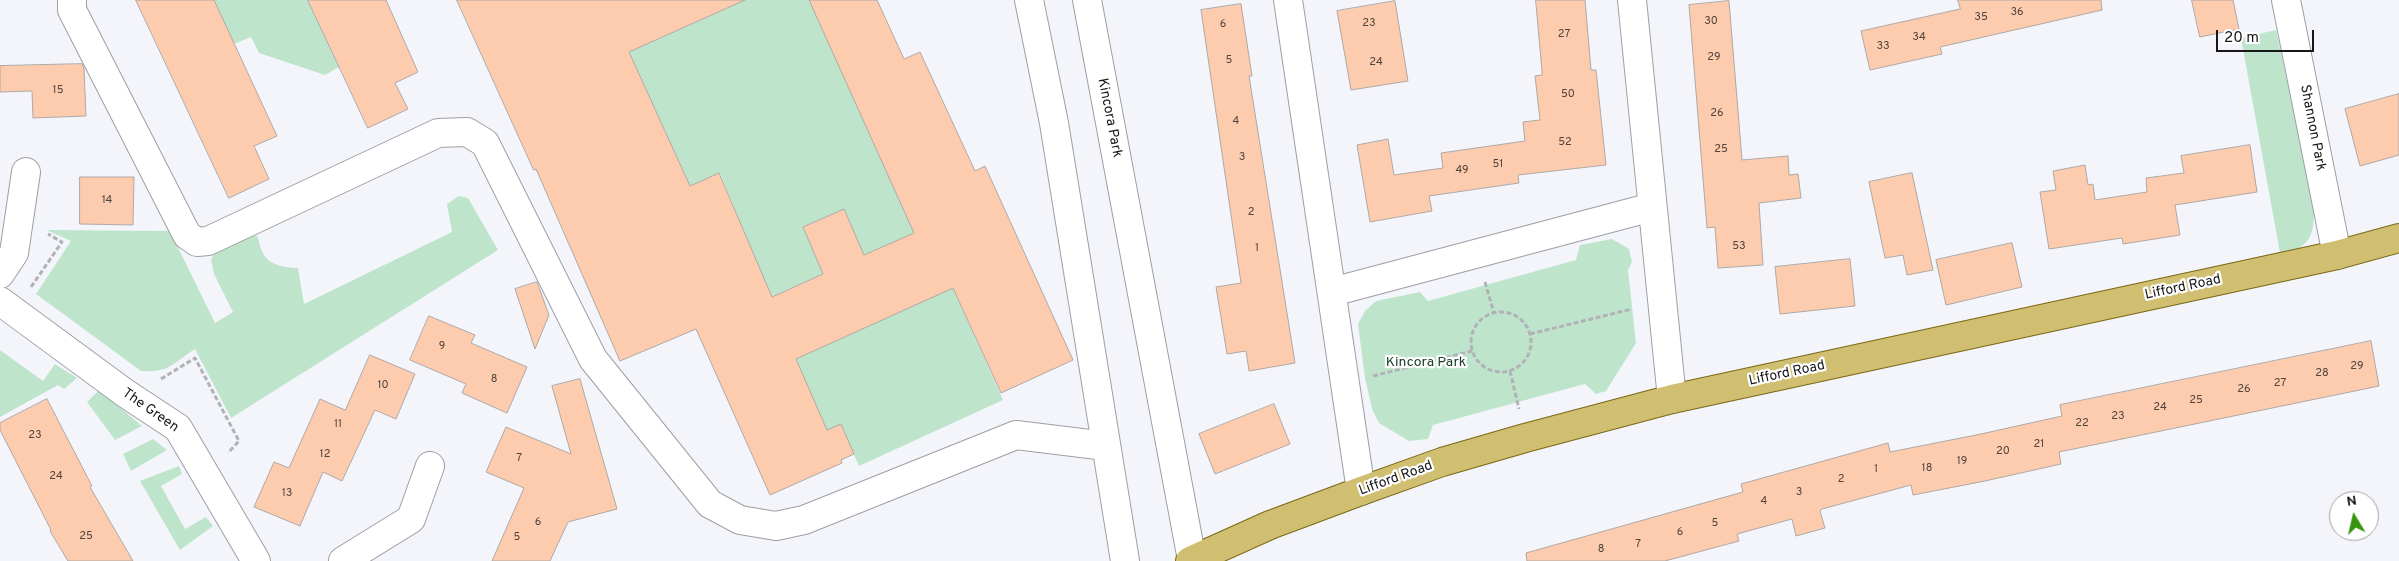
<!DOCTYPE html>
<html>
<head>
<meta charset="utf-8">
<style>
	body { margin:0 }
	#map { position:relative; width:2399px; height:561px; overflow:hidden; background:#f4f5fb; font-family:Overpass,sans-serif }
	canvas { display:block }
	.north { position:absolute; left:2329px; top:491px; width:50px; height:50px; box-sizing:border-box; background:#fff; border:1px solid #a2a2a3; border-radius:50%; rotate:351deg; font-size:14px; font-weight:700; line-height:20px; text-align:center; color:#171719 }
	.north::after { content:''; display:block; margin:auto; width:18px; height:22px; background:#38940f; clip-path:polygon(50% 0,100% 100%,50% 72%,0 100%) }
	.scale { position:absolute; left:2216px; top:30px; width:98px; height:22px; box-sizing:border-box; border:2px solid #171719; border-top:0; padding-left:6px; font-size:15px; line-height:18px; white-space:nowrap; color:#171719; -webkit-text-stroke:4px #fff; paint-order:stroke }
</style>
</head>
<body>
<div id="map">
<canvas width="2399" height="561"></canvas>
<div class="north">N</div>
<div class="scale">20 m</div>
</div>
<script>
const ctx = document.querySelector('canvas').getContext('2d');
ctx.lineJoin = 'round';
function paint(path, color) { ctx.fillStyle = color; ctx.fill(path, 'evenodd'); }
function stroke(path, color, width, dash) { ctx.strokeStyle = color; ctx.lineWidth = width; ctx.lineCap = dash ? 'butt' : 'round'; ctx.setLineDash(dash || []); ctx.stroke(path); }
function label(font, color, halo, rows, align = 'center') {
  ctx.font = font + ' Overpass,sans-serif'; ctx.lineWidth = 4.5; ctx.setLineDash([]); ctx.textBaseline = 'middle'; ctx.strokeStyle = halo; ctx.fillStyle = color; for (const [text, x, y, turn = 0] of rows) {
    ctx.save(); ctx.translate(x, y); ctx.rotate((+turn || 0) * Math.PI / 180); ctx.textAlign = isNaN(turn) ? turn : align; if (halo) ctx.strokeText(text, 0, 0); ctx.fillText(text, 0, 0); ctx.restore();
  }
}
paint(new Path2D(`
	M 214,0 L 308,0 L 339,67 L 325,75 L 259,53 L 251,37 L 234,44 Z
	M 745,0 L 809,0 L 914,233 L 864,255 L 844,209 L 803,227 L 823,274 L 771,297 L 720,173 L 690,186 L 629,52 Z
	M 2276,30 L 2314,206 C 2314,235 2312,248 2280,253 L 2241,38 Z
	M 459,196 L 468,198 L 498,250 L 231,418 L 195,349 C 173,363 170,373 141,371 L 36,294 L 71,241 L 46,230 L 170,231 L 215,323 L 233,312 L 214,274 L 211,260 L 216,250 L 249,233 L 258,237 C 262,262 274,267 298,268 L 304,304 L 452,232 L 447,204 Z
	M 1612,239 L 1629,249 L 1632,262 L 1628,270 L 1636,343 L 1606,391 L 1596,394 L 1585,384 L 1433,425 L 1428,439 L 1409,441 L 1379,423 L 1372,409 L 1365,378 L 1358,324 L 1365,311 L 1376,301 L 1420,292 L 1428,301 L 1576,260 L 1580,245 Z
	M 953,288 L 1003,400 L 859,466 L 841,425 L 827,430 L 796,359 Z
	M 0,350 L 43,381 L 55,364 L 77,378 L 64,389 L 58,385 L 0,417 Z
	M 99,390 L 142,426 L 115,440 L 87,402 Z
	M 153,439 L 167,450 L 131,471 L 123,454 Z
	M 179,466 L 182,474 L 161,486 L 185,529 L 206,517 L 213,526 L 180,550 L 140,481 Z`), '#bee5cc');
const building = new Path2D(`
	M 136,0 L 214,0 L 277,136 L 254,146 L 269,179 L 229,198 Z
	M 308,0 L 386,0 L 418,72 L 395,83 L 408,109 L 368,128 Z
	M 457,0 L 745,0 L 629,52 L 690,186 L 719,173 L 772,297 L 823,274 L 803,227 L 844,209 L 864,255 L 914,233 L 809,0 L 877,0 L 904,59 L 920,52 L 975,171 L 985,166 L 1073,360 L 1001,393 L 953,288 L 796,359 L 827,430 L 841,424 L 854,454 L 841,460 L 842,463 L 770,495 L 696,329 L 620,361 L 536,169 L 534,170 Z
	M 1536,0 L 1585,0 L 1591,70 L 1596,70 L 1606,165 L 1518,175 L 1519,183 L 1429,196 L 1432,211 L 1370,222 L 1357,145 L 1388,139 L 1394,175 L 1443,168 L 1441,153 L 1525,141 L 1523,122 L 1540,120 L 1535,76 L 1542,75 Z
	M 1958,0 L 2101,0 L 2102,10 L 1940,47 L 1942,54 L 1870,70 L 1861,31 L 1960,9 Z
	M 2192,0 L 2233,0 L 2239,29 L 2200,37 Z
	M 1395,1 L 1408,81 L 1351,90 L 1337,11 Z
	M 1729,1 L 1742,160 L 1788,156 L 1789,175 L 1798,174 L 1801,198 L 1759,203 L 1763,265 L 1718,268 L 1715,227 L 1707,228 L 1689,5 Z
	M 1241,4 L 1252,76 L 1249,76 L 1295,363 L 1249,371 L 1246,351 L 1227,354 L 1216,287 L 1241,283 L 1201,10 Z
	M 82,64 L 84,68 L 86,116 L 33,118 L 32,91 L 0,92 L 0,66 Z
	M 2399,94 L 2399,155 L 2360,166 L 2345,109 Z
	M 2250,145 L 2257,192 L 2175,205 L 2180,235 L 2123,244 L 2122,238 L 2049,249 L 2040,192 L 2056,190 L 2053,171 L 2085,165 L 2088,185 L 2093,184 L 2095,200 L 2147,192 L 2146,178 L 2184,173 L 2181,156 Z
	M 1912,173 L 1933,270 L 1907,275 L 1903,255 L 1885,258 L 1869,182 Z
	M 80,177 L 134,177 L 133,225 L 80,224 Z
	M 2012,243 L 2022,287 L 1946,305 L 1936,260 Z
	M 1850,259 L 1855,306 L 1780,314 L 1775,267 Z
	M 537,282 L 549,315 L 535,349 L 515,289 Z
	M 429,316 L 475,335 L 471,343 L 527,367 L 507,413 L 462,393 L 466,384 L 410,360 Z
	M 2371,341 L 2379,386 L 2059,452 L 2061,464 L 1985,481 L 1913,495 L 1911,485 L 1822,509 L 1820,511 L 1825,528 L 1796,536 L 1792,519 L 1737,534 L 1739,541 L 1665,561 L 1527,561 L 1526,553 L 1743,492 L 1741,484 L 1888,443 L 1890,452 L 1981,434 L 2062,416 L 2060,405 Z
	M 370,355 L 415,374 L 396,419 L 375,410 L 342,481 L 323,472 L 300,526 L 254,507 L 274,462 L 289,468 L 320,399 L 345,410 Z
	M 580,379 L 617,509 L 568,522 L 550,561 L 492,561 L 524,488 L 486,472 L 506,427 L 571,454 L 552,386 Z
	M 47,399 L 92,486 L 90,487 L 133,561 L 68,561 L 50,531 L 51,530 L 0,430 L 0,423 Z
	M 1274,404 L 1290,444 L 1215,474 L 1199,434 Z`);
paint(building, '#fdcbad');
stroke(building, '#aea8a5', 1);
const minor = new Path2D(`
	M 72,0 L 72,10 L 187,235 L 197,242 L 208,241 L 438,133 L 467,132 L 485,143 L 593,359 L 710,504 L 740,520 L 776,526 L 804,520 L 1016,435 L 1106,446
	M 1029,0 L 1054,123 L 1125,561
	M 1087,0 L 1192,560
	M 1288,0 L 1361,491
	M 1632,0 L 1672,399
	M 2286,0 L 2337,255
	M 0,274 L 14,253 L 26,172
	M 1332,292 L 1652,207
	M 0,301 L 125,393 L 178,428 L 256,561
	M 343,561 L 411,519 L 430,466`);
const major = new Path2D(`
	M 1190,561 L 1270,525 L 1361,491 L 1442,462 L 1525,438 L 1672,399 L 2337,255 L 2399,238`);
stroke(minor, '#9e9fa5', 30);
stroke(major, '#7a6815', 30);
stroke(new Path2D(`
	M 1485,282 L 1494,313
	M 31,287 L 62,242 L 48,234
	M1471 342a30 30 0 1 1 60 0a30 30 0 1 1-60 0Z
	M 1530,334 L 1632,309
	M 1510,371 L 1519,409
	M 1373,376 L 1472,351
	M 161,379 L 195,358 L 239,441 L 228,453`), '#b1b2b7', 3, [5, 2.5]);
stroke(minor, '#fff', 28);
stroke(major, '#d0be71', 28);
label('11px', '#50443e', null, [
	["36",2017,13],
	["35",1981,18],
	["30",1711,22],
	["23",1369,24],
	["6",1223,25],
	["27",1564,35],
	["34",1919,38],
	["33",1883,47],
	["29",1714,58],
	["5",1229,61],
	["24",1376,63],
	["15",58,91],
	["50",1568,95],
	["26",1717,114],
	["4",1236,122],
	["52",1565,143],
	["25",1721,150],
	["3",1242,158],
	["51",1498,165],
	["49",1462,171],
	["14",107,201],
	["2",1251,213],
	["53",1739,247],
	["1",1257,249],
	["9",442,347],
	["29",2357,367],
	["28",2322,374],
	["8",494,380],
	["27",2280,384],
	["10",383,386],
	["26",2244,390],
	["25",2196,401],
	["24",2160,408],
	["23",2118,417],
	["22",2082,424],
	["11",338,425],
	["23",35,436],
	["21",2039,445],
	["20",2003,452],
	["12",325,455],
	["7",519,459],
	["19",1962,462],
	["18",1927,469],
	["1",1876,470],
	["24",56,477],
	["2",1841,480],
	["3",1799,493],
	["13",287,494],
	["4",1764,502],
	["6",538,523],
	["5",1715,524],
	["6",1680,533],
	["25",86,537],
	["5",517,538],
	["7",1638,545],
	["8",1601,550]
]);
label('14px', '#171719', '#fff', [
	["Kincora Park",1109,118,79],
	["Shannon Park",2312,128,79],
	["Lifford Road",2183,288,-12],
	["Lifford Road",1787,374,-12],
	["The Green",150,411,35],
	["Lifford Road",1396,479,-20]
]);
label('14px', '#123a25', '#fff', [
	["Kincora Park",1426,363]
]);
</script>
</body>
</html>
